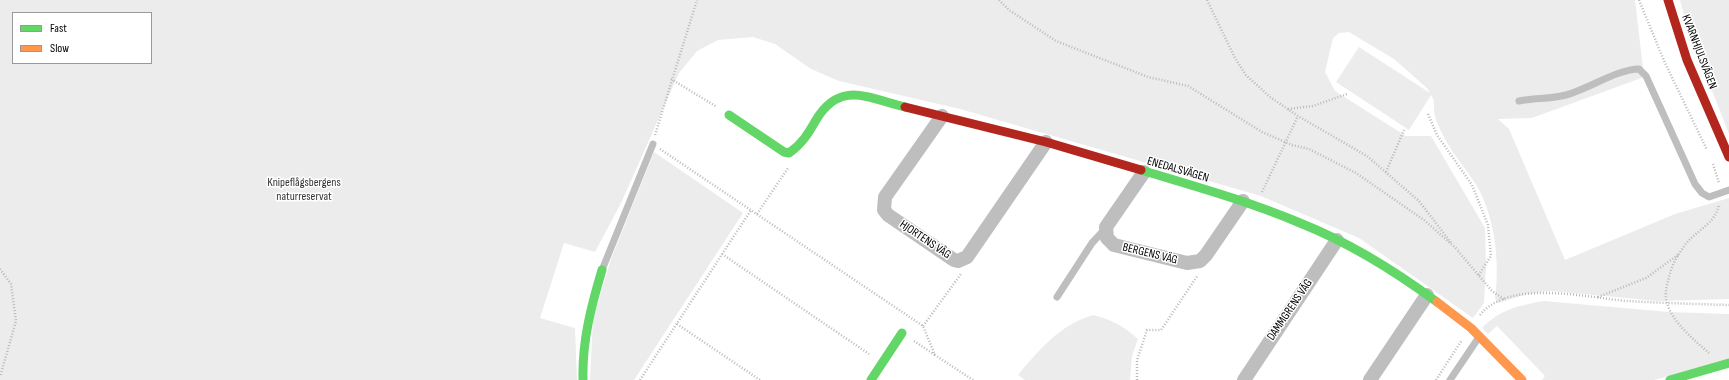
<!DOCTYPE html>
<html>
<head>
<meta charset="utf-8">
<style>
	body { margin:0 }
	#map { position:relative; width:1729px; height:380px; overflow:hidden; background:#fff; font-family:"Sofia Sans Condensed",sans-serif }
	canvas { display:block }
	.legend { position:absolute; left:12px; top:12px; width:140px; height:52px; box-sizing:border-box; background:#fff; border:1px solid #999; margin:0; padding:5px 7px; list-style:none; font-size:12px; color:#000 }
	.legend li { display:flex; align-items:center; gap:8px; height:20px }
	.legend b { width:20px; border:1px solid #999 }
</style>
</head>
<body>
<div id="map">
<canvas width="1729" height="380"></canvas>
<ul class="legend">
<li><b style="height:5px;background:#63d668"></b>Fast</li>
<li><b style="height:5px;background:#ff974d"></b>Slow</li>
</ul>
</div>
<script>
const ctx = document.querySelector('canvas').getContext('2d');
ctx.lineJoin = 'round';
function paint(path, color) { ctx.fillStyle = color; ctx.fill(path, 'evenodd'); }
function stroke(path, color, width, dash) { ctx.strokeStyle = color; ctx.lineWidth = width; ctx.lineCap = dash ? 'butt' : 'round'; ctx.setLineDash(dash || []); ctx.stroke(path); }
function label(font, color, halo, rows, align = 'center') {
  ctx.font = font + ' "Sofia Sans Condensed",sans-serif'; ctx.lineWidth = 3; ctx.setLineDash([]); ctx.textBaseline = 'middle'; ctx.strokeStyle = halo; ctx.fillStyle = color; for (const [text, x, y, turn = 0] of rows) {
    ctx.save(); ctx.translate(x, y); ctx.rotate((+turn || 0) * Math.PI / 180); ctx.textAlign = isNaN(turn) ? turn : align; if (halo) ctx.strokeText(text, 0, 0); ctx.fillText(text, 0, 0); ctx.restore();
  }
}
paint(new Path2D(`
	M 0,0 L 1635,0 L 1644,77 L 1532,118 L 1498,119 L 1509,129 L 1565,260 L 1675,214 L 1729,198 L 1729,299 L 1658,301 L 1551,291 L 1527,294 L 1498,303 L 1495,298 C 1500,262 1495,218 1477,186 C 1467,170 1455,157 1446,141 C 1442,133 1437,124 1435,116 C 1433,109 1436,101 1431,95 L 1409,130 L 1336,82 L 1359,47 L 1430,93 L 1427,88 L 1394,59 L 1349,32 L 1339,33 L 1333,38 L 1325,72 L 1335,91 L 1406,136 L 1431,136 L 1485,228 L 1486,266 L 1484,303 L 1473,318 L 1359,238 L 1261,196 L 960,109 L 839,81 L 811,69 L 775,44 L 753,37 L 718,40 L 697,51 L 679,73 L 621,203 L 595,252 L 564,243 L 540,318 L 575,328 L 577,380 L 0,380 ZM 13,13 L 151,13 L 151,63 L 13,63 Z
	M 1680,0 L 1729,0 L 1729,134 L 1688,30 Z
	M 654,152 L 743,213 L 634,380 L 590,380 L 593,320 L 611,259 Z
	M 1544,301 L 1669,312 L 1729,314 L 1729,360 L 1654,380 L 1542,380 L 1545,376 L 1497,326 L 1488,334 L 1482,328 C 1499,310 1520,305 1544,301 Z
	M 1093,315 C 1111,319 1125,327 1138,339 L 1132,356 L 1130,380 L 1025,380 L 1018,375 C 1039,350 1061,324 1093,315 Z`), '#ececec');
stroke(new Path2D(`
	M 999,0 L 1009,10 L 1056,41 L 1148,77 L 1188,86 L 1262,132 L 1292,145 L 1309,149 L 1356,173 L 1424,220 L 1458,250
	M 1207,0 L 1235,58 L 1246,75 L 1270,97 L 1298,116 L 1367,156 L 1419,201 L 1452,244
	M 1639,0 L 1665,63 L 1707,150
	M 671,79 L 717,107
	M 1288,109 L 1313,106 L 1347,94
	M 1428,114 L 1437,135 L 1472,185 L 1488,225 L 1491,256 L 1478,276
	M 655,135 L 697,0
	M 660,149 L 923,326 L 935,355 L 973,380
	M 1713,164 L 1719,183
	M 1386,172 L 1404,130
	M 1262,192 L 1298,116
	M 757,214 L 788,168
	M 1458,251 L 1492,291 L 1505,300
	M 722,254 L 869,354
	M 0,269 L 11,284 L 16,321 L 0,377
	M 1598,297 L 1646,278 L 1678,255
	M 1480,315 C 1510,278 1588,298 1628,301 C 1661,303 1695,304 1729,305
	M 677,324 L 760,380
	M 923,326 L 961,274
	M 914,341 L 935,355
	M 1709,353 C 1694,340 1663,315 1666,292 C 1666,287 1668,282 1669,277 C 1672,263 1681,249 1690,239 C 1701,229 1717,220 1719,204
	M 640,380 L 751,210
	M 1137,380 L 1137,360 L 1147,330 L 1161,330 L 1198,275
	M 1436,380 L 1462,340`), '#b9b9b9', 2.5, [1, 2]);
stroke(new Path2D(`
	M 1519,101 C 1534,98 1551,99 1566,95 C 1588,89 1618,69 1639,69 L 1646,76 L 1695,184 L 1702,193 L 1709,197 L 1729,190
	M 602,270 L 653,144
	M 1057,297 L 1092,243 L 1105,229
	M 1450,380 L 1479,337`), '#bebebe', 7);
stroke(new Path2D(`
	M 942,116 L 885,197 L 884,210 L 888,215 L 954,260 L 958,261 L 967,257 L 1046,142
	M 1144,172 L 1106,227 L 1107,238 L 1114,245 L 1187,263 L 1200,261 L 1206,255 L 1243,201
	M 1244,380 L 1337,240
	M 1370,380 L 1427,295`), '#bebebe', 14);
stroke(new Path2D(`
	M 729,115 L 784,152 L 789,153 C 802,144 808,134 816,120 C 840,80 868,98 905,107
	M 1141,170 C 1194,186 1248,201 1300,223 C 1348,242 1395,271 1437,302
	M 583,380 C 582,341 591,307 602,270
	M 871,380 L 902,333
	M 1670,380 L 1729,363`), '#63d668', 9);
stroke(new Path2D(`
	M 1437,302 L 1471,328 L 1522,380`), '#ff974d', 9);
stroke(new Path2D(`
	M 1668,0 L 1687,60 L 1729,157
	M 905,107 L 1046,142 L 1141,170`), '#b3261e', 9);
label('12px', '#000', '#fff', [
	["KVARNHJULSVÄGEN",1699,52,69],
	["ENEDALSVÄGEN",1178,170,16],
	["HJORTENS VÄG",925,240,34],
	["BERGENS VÄG",1150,254,14],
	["DAMMGRENS VÄG",1290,310,-56]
]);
label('12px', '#333', '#fff', [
	["Knipeflågsbergens",304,183],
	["naturreservat",304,197]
]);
</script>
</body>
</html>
